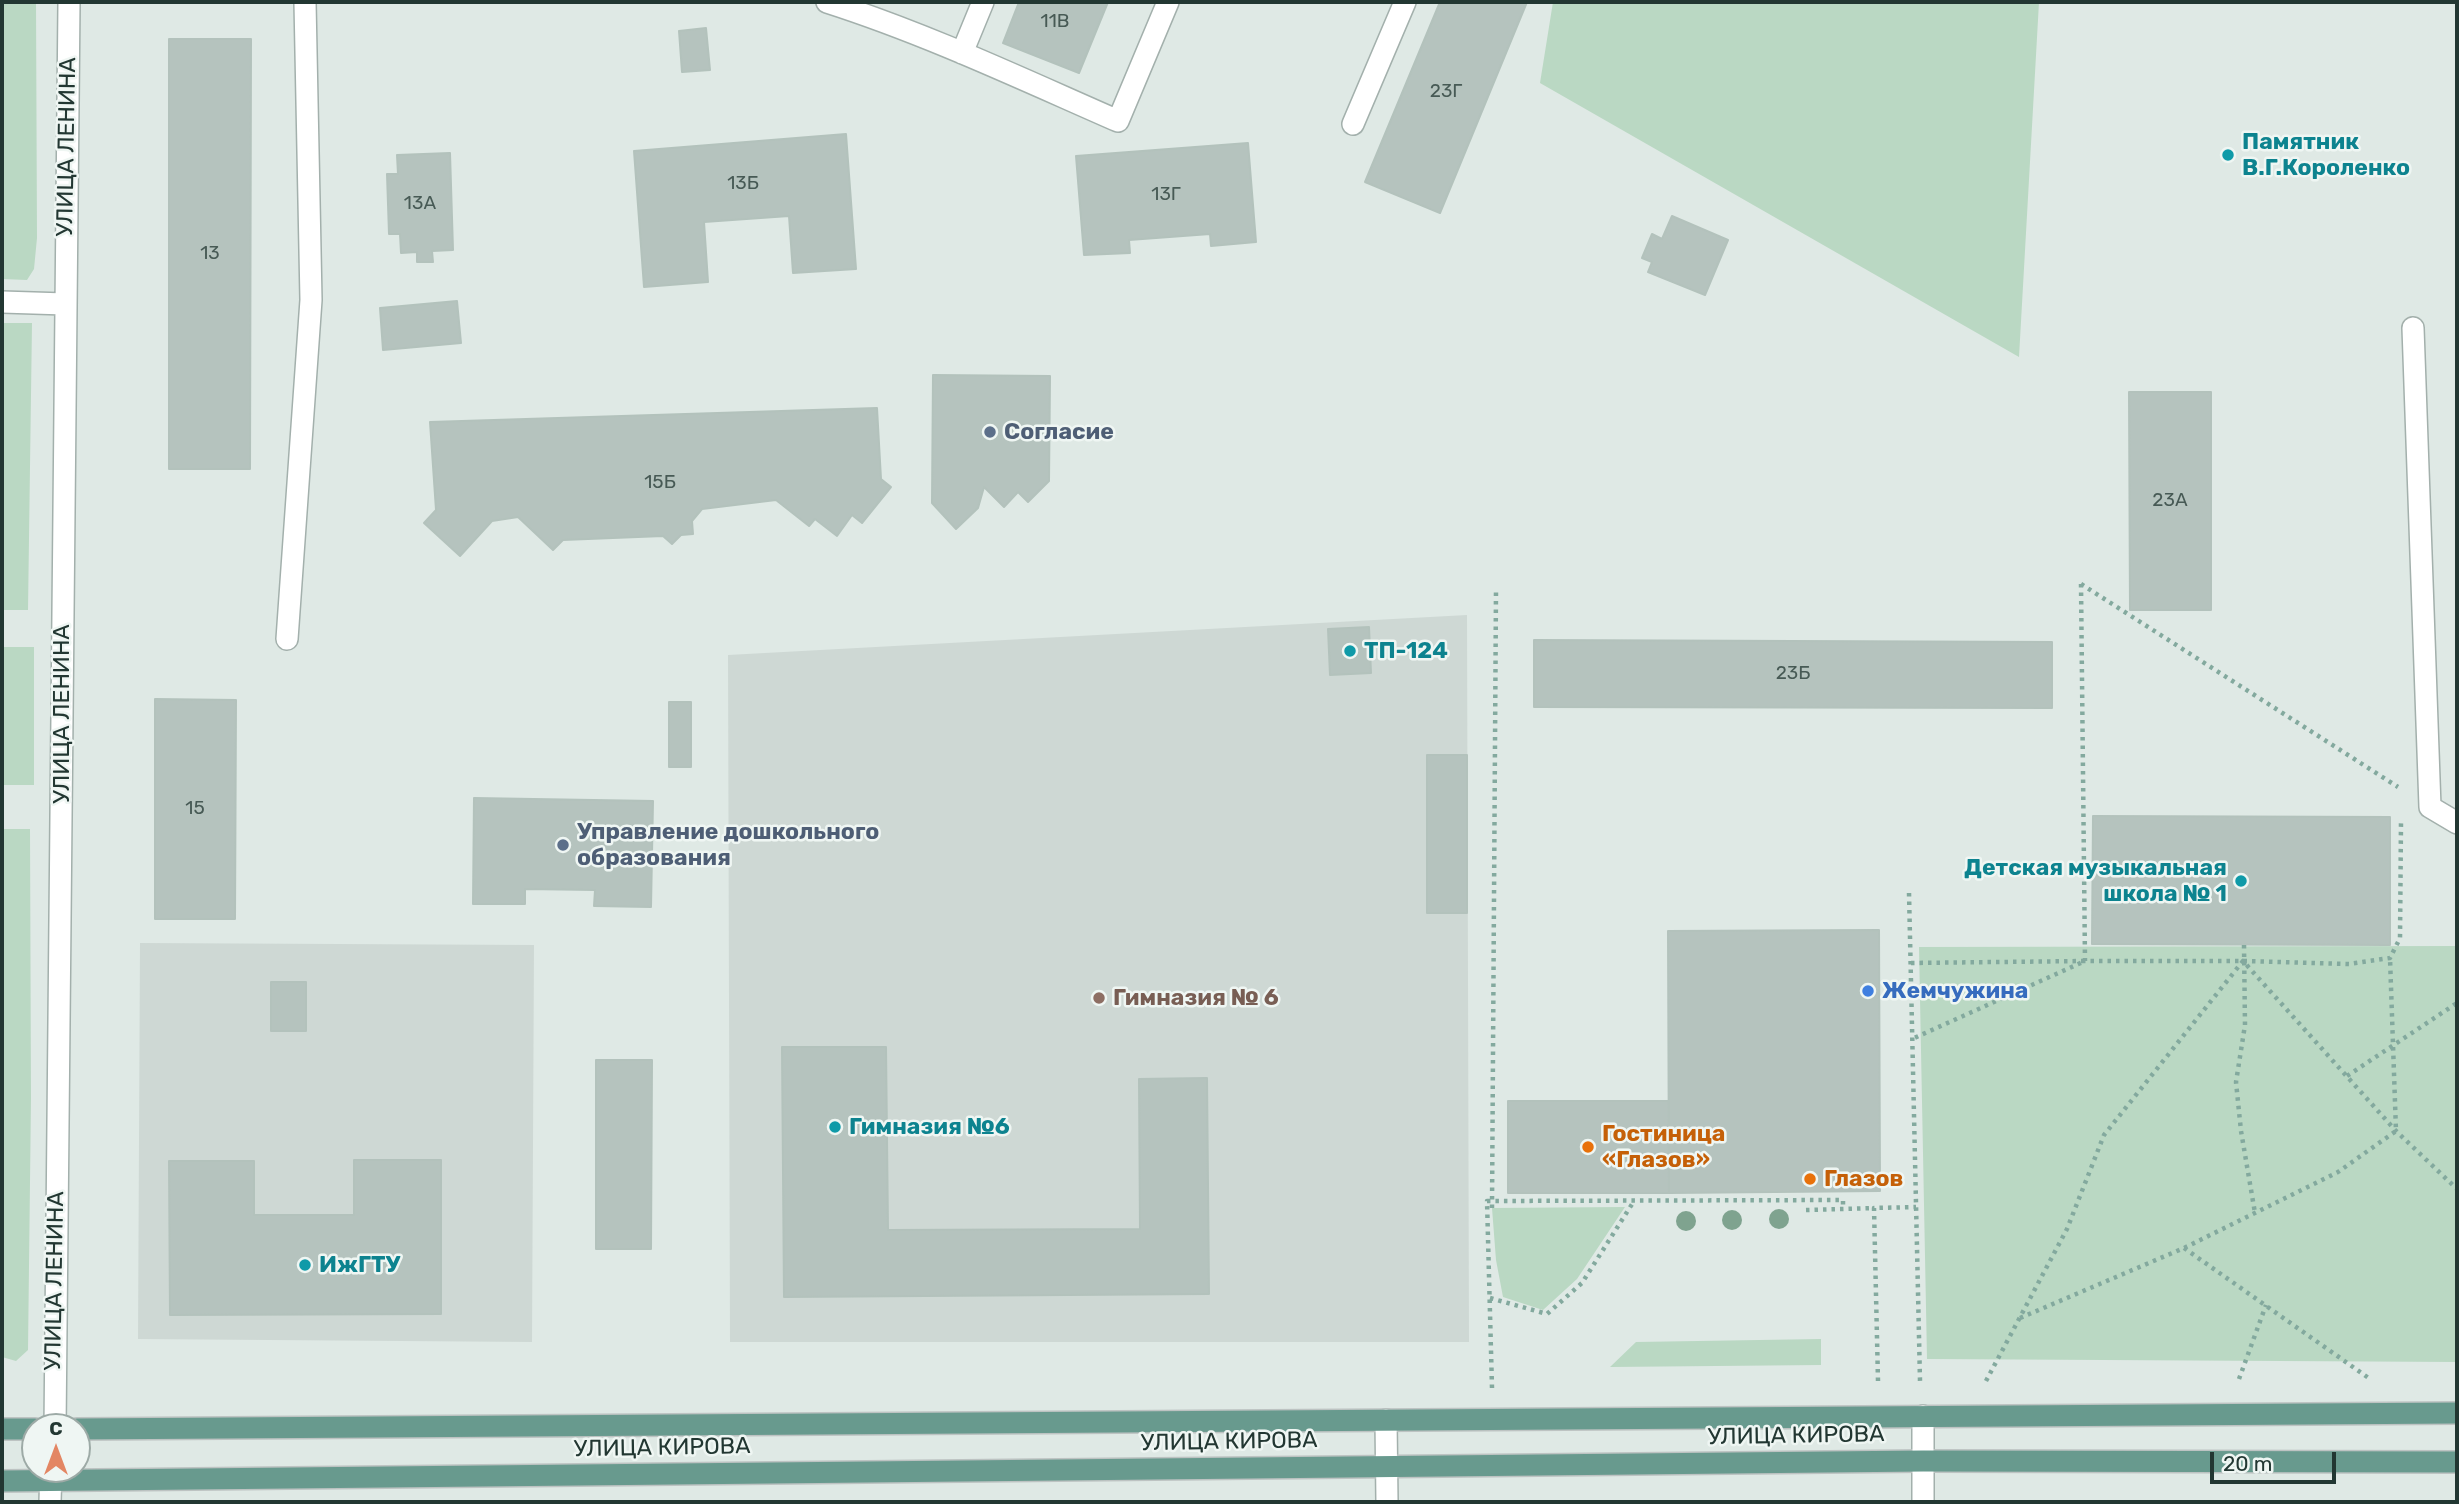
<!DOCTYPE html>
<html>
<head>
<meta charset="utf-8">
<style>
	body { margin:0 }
	#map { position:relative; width:2459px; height:1504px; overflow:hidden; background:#dfe9e5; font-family:Rubik,sans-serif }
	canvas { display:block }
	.frame { position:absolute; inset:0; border:4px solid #223732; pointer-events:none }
	.north { position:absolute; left:21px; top:1413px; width:70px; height:70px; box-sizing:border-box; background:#eff6f3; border:2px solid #9daaa6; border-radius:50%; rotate:0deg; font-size:19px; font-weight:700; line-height:28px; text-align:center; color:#223732 }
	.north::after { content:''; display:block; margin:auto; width:24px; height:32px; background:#e38663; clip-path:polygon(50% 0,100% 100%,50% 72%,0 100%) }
	.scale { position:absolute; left:2210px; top:1452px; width:126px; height:32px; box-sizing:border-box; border:4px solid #223732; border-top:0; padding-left:9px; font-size:21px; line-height:24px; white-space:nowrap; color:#223732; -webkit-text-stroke:5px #eff6f3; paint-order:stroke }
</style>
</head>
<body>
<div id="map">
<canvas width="2459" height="1504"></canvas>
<div class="frame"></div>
<div class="north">С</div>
<div class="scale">20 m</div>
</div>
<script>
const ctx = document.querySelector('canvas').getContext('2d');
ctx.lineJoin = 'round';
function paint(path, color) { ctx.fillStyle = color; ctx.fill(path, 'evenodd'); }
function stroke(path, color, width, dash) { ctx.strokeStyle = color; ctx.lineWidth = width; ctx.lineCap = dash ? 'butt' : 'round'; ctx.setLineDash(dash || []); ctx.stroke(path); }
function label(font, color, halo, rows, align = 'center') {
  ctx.font = font + ' Rubik,sans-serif'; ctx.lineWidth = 5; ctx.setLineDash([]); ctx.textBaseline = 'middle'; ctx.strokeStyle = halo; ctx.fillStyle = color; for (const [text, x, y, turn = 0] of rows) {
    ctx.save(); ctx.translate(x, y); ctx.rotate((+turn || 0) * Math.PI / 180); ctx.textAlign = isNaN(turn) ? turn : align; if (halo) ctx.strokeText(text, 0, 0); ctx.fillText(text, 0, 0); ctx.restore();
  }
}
paint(new Path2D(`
	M 1467,615 L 1469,1342 L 730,1342 L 728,655 Z
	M 140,943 L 534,945 L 532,1342 L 138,1339 Z`), '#ced8d4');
paint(new Path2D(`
	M 2,2 L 36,2 L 37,238 L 34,269 L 27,280 L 2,279 Z
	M 1553,2 L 2039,2 L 2019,357 L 1540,83 Z
	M 2,323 L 32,323 L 28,610 L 2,610 Z
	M 2,647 L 34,647 L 34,785 L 2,785 Z
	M 2,829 L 30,829 L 31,1098 L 28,1350 L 16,1361 L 2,1357 Z
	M 2457,946 L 2457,1362 L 1927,1359 L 1919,947 Z
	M 1625,1207 L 1577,1279 L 1543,1310 L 1503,1297 L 1496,1260 L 1492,1208 Z
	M 1821,1339 L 1821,1365 L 1610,1367 L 1636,1342 Z`), '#bad8c3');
const building = new Path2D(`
	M 1019,2 L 1108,2 L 1079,73 L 1003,43 Z
	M 1440,2 L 1527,2 L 1440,213 L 1365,182 Z
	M 706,28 L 710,70 L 682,72 L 679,31 Z
	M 169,39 L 251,39 L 250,469 L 169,469 Z
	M 846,134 L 856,269 L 793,273 L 789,216 L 704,222 L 708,282 L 644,287 L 634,151 Z
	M 1248,143 L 1256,242 L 1211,246 L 1210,234 L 1129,240 L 1130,253 L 1084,255 L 1076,156 Z
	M 450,153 L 453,250 L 432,251 L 433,262 L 417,262 L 417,252 L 401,253 L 400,234 L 389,234 L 387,174 L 398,174 L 397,155 Z
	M 1672,216 L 1728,240 L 1705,295 L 1648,272 L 1652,262 L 1642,258 L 1652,234 L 1662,239 Z
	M 457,301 L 461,343 L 383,350 L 380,308 Z
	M 933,375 L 1050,376 L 1049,481 L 1028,502 L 1018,492 L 1004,507 L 984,487 L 978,508 L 956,529 L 932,503 Z
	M 2129,392 L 2211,392 L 2211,610 L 2130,610 Z
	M 877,408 L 881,479 L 891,487 L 862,523 L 852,515 L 837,536 L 815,519 L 809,526 L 776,500 L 702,509 L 692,521 L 693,534 L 681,535 L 672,544 L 663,536 L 563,540 L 553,550 L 518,517 L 492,521 L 460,556 L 424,523 L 436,510 L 430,422 Z
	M 1369,627 L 1371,673 L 1330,675 L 1328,629 Z
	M 1534,640 L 2052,642 L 2052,708 L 1534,707 Z
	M 155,699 L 236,700 L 235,919 L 155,919 Z
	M 669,702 L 691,702 L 691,767 L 669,767 Z
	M 1427,755 L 1467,755 L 1467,913 L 1427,913 Z
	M 474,798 L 653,801 L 651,907 L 594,906 L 595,890 L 525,889 L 525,904 L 473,904 Z
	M 2093,816 L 2390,817 L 2390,945 L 2092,944 Z
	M 1879,930 L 1880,1191 L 1669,1193 L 1668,931 Z
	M 271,982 L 306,982 L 306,1031 L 271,1031 Z
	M 782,1047 L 886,1047 L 888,1230 L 1140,1229 L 1139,1079 L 1207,1078 L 1209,1294 L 784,1297 Z
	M 596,1060 L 652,1060 L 651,1249 L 596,1249 Z
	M 1508,1101 L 1669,1101 L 1669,1193 L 1508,1193 Z
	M 354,1160 L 441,1160 L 441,1314 L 170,1315 L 169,1161 L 254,1161 L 254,1215 L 354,1215 Z`);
paint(building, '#b5c3be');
stroke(building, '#b3c2bc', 2);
const minor = new Path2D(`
	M 827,2 C 927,34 1022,79 1118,121 L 1168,2
	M 962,53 L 983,2
	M 1353,124 L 1405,2
	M 2,302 L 65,304
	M 2413,328 L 2430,807 L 2457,823
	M 287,639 L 311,300 L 305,2
	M 1386,1420 L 1387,1502
	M 55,1427 L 69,2
	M 50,1502 L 51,1469
	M 1923,1502 L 1923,1416`);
const major = new Path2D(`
	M 2,1429 L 35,1429
	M 77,1429 L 2457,1413
	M 2,1481 L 1923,1461 L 2457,1462`);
stroke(minor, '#a3b0ac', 24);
stroke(major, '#bdc3c2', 24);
stroke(new Path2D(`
	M 2081,584 L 2085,961 L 2243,961 L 2349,964 L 2390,958 L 2400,938 L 2401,821
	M 2081,584 L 2398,787
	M 1909,893 L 1920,1381
	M 2244,945 L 2245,1025 L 2236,1082 L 2241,1131 L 2255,1213
	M 1911,963 L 2085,961 L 1912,1039
	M 2347,1076 L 2457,1003
	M 1492,1208 L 1496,590
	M 1806,1210 L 1874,1208
	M 2184,1248 L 2370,1379
	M 1490,1298 L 1547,1314 L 1582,1283 L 1634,1201
	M 2020,1318 L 2184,1248 L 2338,1172 L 2396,1131 L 2390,958
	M 2239,1379 L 2266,1305
	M 1878,1381 L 1874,1208 L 1916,1207
	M 1986,1381 L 2067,1229 L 2104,1135 L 2243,961 L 2396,1131 L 2457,1189
	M 1492,1388 L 1487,1201 L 1843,1200 L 1843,1209`), '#83a99e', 4.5, [3.5, 5]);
stroke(minor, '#fff', 21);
stroke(major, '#689a8e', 21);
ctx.fillStyle = '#7fa38f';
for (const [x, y] of [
	[1779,1219],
	[1732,1220],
	[1686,1221]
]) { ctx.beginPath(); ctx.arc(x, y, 10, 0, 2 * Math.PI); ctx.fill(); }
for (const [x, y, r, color] of [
	[2228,155,7,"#0f9aa8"],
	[990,432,7,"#5c6f8a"],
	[1350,651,7,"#0f9aa8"],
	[563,845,7,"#5c6f8a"],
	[2241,881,7,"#0f9aa8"],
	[1868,991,7,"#3f7fe0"],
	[1099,998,7,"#8d6e63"],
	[835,1127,7,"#0f9aa8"],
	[1588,1147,7,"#e8710a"],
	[1810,1179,7,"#e8710a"],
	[305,1265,7,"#0f9aa8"]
]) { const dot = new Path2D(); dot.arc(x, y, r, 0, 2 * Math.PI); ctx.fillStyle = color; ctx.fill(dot); stroke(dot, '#eff6f3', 2.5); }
label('19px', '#475a55', null, [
	["11В",1055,22],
	["23Г",1446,92],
	["13Б",743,184],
	["13Г",1166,195],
	["13А",420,204],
	["13",210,254],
	["15Б",660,483],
	["23А",2170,501],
	["23Б",1793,674],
	["15",195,809]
]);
label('bold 23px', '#0d838f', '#eff6f3', [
	["Памятник",2242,142],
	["В.Г.Короленко",2242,168],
	["ТП-124",1364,651],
	["Детская музыкальная",2227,868,"right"],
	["школа № 1",2227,894,"right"],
	["Гимназия №6",849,1127],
	["ИжГТУ",319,1265]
], 'left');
label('23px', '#223732', '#eff6f3', [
	["УЛИЦА ЛЕНИНА",67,147,-89],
	["УЛИЦА ЛЕНИНА",62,714,-90],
	["УЛИЦА ЛЕНИНА",55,1281,-89],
	["УЛИЦА КИРОВА",1796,1436,-1],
	["УЛИЦА КИРОВА",1229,1442,-1],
	["УЛИЦА КИРОВА",662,1448,-1]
]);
label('bold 23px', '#4e5e75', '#eff6f3', [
	["Согласие",1004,432],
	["Управление дошкольного",577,832],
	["образования",577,858]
], 'left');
label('bold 23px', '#366cbe', '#eff6f3', [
	["Жемчужина",1882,991]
], 'left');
label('bold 23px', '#785e54', '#eff6f3', [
	["Гимназия № 6",1113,998]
], 'left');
label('bold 23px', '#c56008', '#eff6f3', [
	["Гостиница",1602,1134],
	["«Глазов»",1602,1160],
	["Глазов",1824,1179]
], 'left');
</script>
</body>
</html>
